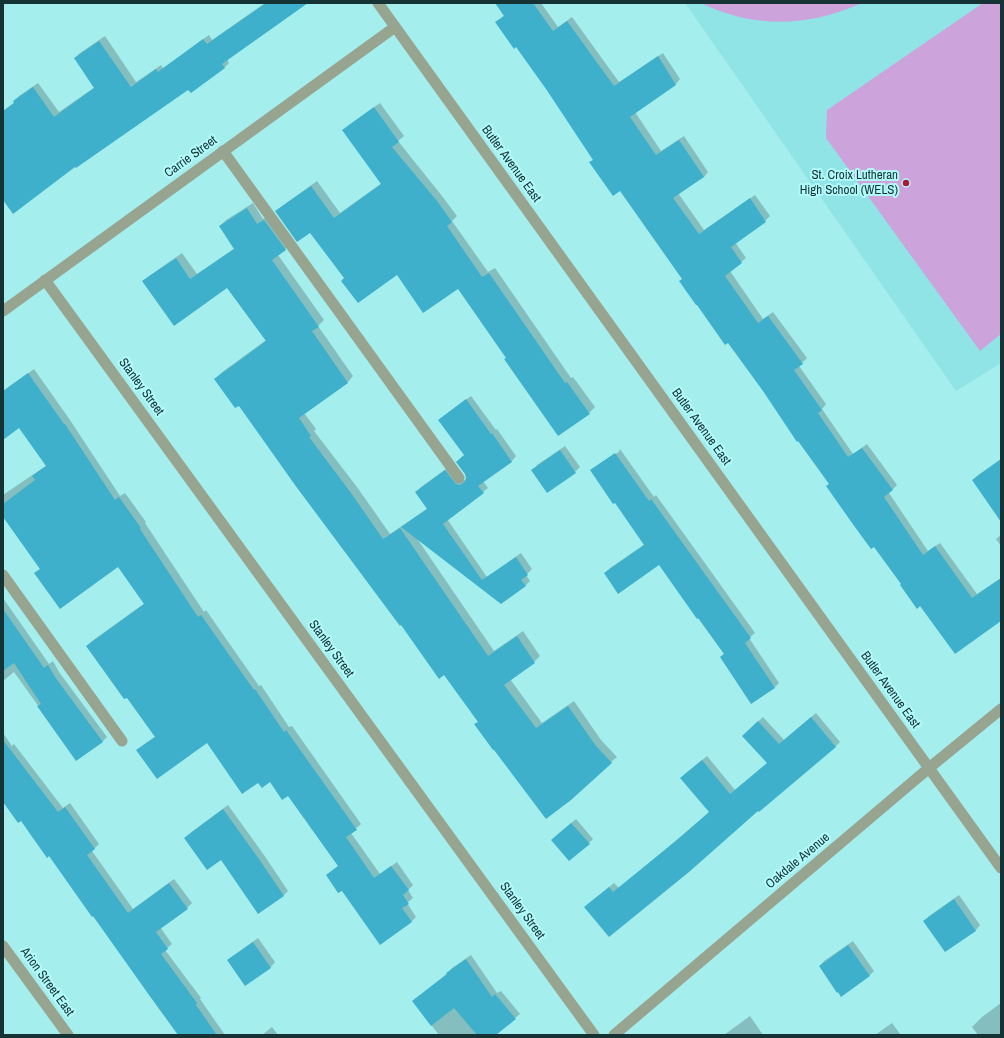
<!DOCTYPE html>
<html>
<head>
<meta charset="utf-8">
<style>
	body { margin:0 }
	#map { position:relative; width:1004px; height:1038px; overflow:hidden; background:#a5eeee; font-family:"Archivo Narrow",sans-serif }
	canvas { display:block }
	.frame { position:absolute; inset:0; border:4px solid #153334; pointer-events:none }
</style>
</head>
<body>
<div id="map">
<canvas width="1004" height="1038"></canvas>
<div class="frame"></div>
</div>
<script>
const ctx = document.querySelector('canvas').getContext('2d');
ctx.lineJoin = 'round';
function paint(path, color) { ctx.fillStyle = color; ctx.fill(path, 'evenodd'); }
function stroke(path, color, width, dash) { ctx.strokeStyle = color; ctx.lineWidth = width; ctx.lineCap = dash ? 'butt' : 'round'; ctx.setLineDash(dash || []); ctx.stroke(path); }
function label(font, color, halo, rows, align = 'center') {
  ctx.font = font + ' "Archivo Narrow",sans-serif'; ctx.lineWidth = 4; ctx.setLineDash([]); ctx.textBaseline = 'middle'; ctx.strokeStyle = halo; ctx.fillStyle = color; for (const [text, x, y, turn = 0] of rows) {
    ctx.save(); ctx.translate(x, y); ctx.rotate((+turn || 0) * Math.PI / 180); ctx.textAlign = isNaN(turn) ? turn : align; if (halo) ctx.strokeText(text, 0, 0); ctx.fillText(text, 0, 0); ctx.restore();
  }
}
paint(new Path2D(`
	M 685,3 L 1001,3 L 1001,363 L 956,391 Z`), '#90e4e5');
paint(new Path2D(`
	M 701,3 L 862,3 C 809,27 754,29 701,3 Z
	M 983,3 L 1001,3 L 1001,334 L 980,351 L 826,138 L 827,110 Z`), '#cda3dc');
paint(new Path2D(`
	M 265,3 L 299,3 L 227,59 L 229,63 L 224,68 L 188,88 L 75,166 L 3,198 L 3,111 L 15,102 L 14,101 L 19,96 L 38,83 L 59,112 L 95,87 L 75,58 L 80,53 L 105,36 L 136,82 L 161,65 L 163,68 L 209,35 L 212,40 Z
	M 496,3 L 541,3 L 558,27 L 572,17 L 619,82 L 663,53 L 680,79 L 676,84 L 635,112 L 661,151 L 684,136 L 708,172 L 704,177 L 678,193 L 704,230 L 755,195 L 770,216 L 765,221 L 735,242 L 746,258 L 730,271 L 763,319 L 773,312 L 807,358 L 799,366 L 826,404 L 822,409 L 853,454 L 867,444 L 897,485 L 889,493 L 928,551 L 940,543 L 977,594 L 1001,578 L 1001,619 L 921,605 L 903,584 L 830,484 L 620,190 L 591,162 L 594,159 L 501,18 L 505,15 Z
	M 380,103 L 404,136 L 398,141 L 442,196 L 457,216 L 452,221 L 488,272 L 495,268 L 571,378 L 573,377 L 595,407 L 589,413 L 559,435 L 507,357 L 458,287 L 397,273 L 345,278 L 310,231 L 277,212 L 282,206 L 317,181 L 340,213 L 382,183 L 344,130 L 349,125 Z
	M 253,203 L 263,219 L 270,215 L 291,244 L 278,255 L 324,320 L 318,326 L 353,376 L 348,382 L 304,413 L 316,429 L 314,431 L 357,487 L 390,534 L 428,508 L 416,492 L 421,487 L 450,466 L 461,480 L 466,480 L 466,474 L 457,462 L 465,455 L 444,416 L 471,396 L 496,430 L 497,429 L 516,456 L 512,461 L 483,481 L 488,488 L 483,492 L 447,519 L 487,577 L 521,553 L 532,569 L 526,575 L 530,581 L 525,586 L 501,603 L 416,537 L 494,651 L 523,631 L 540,656 L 534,662 L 510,679 L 542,723 L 574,701 L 601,740 L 617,757 L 611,762 L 479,721 L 444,674 L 401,623 L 239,404 L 215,379 L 221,373 L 266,340 L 227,287 L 143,281 L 149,276 L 182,253 L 197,274 L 235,248 L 220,226 L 226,220 Z
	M 34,369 L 70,420 L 120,496 L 125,493 L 146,522 L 145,523 L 204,612 L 206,610 L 259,686 L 261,685 L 289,727 L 292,726 L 361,824 L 351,833 L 380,874 L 397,862 L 413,885 L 408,890 L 413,898 L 407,903 L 416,917 L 411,922 L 342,889 L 327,875 L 339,865 L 288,794 L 270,781 L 207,742 L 138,750 L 143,745 L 156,736 L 127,696 L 87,646 L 92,641 L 145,603 L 118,566 L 40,569 L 3,516 L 3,495 L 47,465 L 19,427 L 3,438 L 3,391 Z
	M 565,446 L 580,467 L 575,472 L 533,470 L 537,465 Z
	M 620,449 L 654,497 L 656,495 L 755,633 L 749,638 L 779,683 L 774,688 L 721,657 L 725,653 L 659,563 L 605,573 L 610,568 L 645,544 L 595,468 L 620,451 L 619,450 Z
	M 1001,459 L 1001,489 L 973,480 L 978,475 Z
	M 1001,535 L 1001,546 L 996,539 Z
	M 3,598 L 49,664 L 53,661 L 59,672 L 107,737 L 102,742 L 77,760 L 14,672 L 3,681 Z
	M 816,713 L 840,742 L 835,747 L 758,810 L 688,870 L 590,903 L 614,883 L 619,888 L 710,812 L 681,778 L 686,773 L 707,756 L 735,790 L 768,763 L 748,731 L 763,717 L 784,740 Z
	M 3,733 L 12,746 L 14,744 L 63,808 L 70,803 L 99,844 L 92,851 L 133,909 L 174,879 L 192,903 L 187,908 L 160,927 L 172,944 L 165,950 L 201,998 L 200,999 L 225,1035 L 180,1035 L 49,855 L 22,820 L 3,801 Z
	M 228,805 L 264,855 L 288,891 L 284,895 L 259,912 L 221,858 L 185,838 L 190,833 Z
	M 576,819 L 593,839 L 589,843 L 557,835 Z
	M 959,895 L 980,925 L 976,930 L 945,951 L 925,921 L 929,916 Z
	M 258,938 L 275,962 L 271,967 L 245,984 L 228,960 L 233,956 Z
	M 853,941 L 874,971 L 869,976 L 820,966 L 824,961 Z
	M 471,955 L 497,993 L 501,991 L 520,1014 L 494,1035 L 439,1035 L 413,1001 L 448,973 L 452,968 Z
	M 1001,1003 L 1001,1035 L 978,1035 L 972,1027 L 982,1017 Z
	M 750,1016 L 763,1035 L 724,1035 Z
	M 892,1023 L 901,1035 L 875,1035 Z
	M 272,1027 L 278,1035 L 262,1035 Z`), '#0003');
paint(new Path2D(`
	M 266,3 L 308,3 L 222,64 L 225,68 L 191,93 L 188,90 L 76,168 L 75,167 L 13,214 L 3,200 L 3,111 L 14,103 L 13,101 L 33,87 L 54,117 L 94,88 L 74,58 L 99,41 L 131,87 L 156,69 L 158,72 L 203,39 L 207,44 Z
	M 495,3 L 533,3 L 553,31 L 567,21 L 614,86 L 658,56 L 676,85 L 630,117 L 656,155 L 679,140 L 704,177 L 673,198 L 699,234 L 750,198 L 766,222 L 731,247 L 742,263 L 725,276 L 758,323 L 768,316 L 803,364 L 794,370 L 822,410 L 818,413 L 848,457 L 862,448 L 893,490 L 884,497 L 923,555 L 935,546 L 972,598 L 1001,578 L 1001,621 L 955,654 L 920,606 L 917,609 L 900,585 L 901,584 L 874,547 L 871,549 L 852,523 L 826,486 L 829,484 L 798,441 L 797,442 L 763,391 L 728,343 L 725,345 L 697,305 L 696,305 L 679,281 L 682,279 L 620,191 L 613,196 L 589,162 L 593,160 L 546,89 L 516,47 L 514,49 L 495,22 L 504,16 Z
	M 374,107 L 399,142 L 392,147 L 437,201 L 452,222 L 447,226 L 482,277 L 489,273 L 565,383 L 567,382 L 590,414 L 558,436 L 504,359 L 506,358 L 458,289 L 423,313 L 397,275 L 358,303 L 341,281 L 344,278 L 310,233 L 297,242 L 275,211 L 311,186 L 334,218 L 381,184 L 342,130 Z
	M 247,208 L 257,224 L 264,220 L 286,250 L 272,260 L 319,327 L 312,331 L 348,383 L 299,418 L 311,436 L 309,437 L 351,493 L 383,539 L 400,528 L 488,656 L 517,636 L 535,663 L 504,685 L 536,728 L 568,706 L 596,746 L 612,763 L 571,800 L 546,819 L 494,750 L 493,750 L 474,724 L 478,722 L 444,675 L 439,679 L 401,625 L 400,626 L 295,485 L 239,406 L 235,408 L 214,379 L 266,341 L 227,288 L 174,326 L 142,281 L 176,258 L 190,279 L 234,249 L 219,226 Z
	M 28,373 L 64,424 L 65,424 L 115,500 L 119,497 L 141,528 L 140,529 L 198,617 L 201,615 L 254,690 L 255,689 L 284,732 L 286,730 L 357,830 L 346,837 L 374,878 L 391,866 L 409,890 L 403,895 L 409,904 L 402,908 L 412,922 L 380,945 L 342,891 L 338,893 L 326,875 L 338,866 L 288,796 L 282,800 L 270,782 L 262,788 L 258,783 L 242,794 L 207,743 L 157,779 L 136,750 L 155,737 L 127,698 L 124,699 L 86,646 L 144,604 L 118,567 L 60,609 L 34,573 L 40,569 L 3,517 L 3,504 L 35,480 L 32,476 L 46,466 L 19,428 L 3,440 L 3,391 Z
	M 466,399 L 491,434 L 492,433 L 512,462 L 478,486 L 484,493 L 443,524 L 482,580 L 516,557 L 528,575 L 521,580 L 526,586 L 501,604 L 401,527 L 427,509 L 415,492 L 445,470 L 456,484 L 460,485 L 463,483 L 465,481 L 466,478 L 465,474 L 456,462 L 464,455 L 438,420 Z
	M 560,450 L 576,473 L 547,493 L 531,470 Z
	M 615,453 L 649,501 L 651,499 L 751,638 L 745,643 L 775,688 L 751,704 L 720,657 L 724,654 L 698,618 L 697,619 L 659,565 L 618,594 L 604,573 L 644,545 L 615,503 L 613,504 L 590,470 Z
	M 1001,459 L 1001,522 L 972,480 Z
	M 3,609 L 44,668 L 48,665 L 55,677 L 103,742 L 76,761 L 37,706 L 41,704 L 14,663 L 3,671 Z
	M 811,717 L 836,747 L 759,812 L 758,811 L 689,872 L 609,937 L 584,907 L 609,887 L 613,892 L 677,840 L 709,812 L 680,778 L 702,760 L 730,794 L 767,763 L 742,736 L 758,721 L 779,744 Z
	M 3,740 L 58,812 L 65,807 L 95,849 L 87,855 L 128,913 L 169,883 L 188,909 L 156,932 L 168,949 L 161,954 L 197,1003 L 196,1005 L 217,1035 L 178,1035 L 149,995 L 93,916 L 92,917 L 49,856 L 47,858 L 21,821 L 18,823 L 3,802 Z
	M 223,809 L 259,859 L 284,896 L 258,914 L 221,860 L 207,870 L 184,838 Z
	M 571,823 L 590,844 L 569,861 L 551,840 Z
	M 954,899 L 976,931 L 945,952 L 923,921 Z
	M 253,942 L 271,968 L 245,986 L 227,960 Z
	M 848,945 L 870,976 L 841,997 L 838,992 L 837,993 L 819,966 Z
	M 466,959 L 492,997 L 495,994 L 516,1019 L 496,1035 L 477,1035 L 454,1008 L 431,1026 L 412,1001 L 447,974 L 446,973 Z`), '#3fb0cb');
stroke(new Path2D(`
	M 223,151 L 459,478
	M 3,575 L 122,741`), '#96a490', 11);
stroke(new Path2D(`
	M 45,280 L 594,1035
	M 3,311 L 395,27
	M 3,946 L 68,1035`), '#96a490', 11);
stroke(new Path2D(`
	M 378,3 L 1001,868
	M 614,1035 L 929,768 L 1001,709`), '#96a490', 11);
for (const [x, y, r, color] of [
	[906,183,4,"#ac1637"]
]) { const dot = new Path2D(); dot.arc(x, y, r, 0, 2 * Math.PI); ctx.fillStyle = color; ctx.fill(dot); stroke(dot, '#b2fbfc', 1.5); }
label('13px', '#153334', '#b2fbfc', [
	["Carrie Street",191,157,-36],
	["Butler Avenue East",511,164,54],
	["Stanley Street",141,387,54],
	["Butler Avenue East",701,427,54],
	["Stanley Street",331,649,54],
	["Butler Avenue East",890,690,54],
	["Oakdale Avenue",798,861,-40],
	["Stanley Street",522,911,54],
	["Arion Street East",47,982,54]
]);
label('13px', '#153334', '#b2fbfc', [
	["St. Croix Lutheran",898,176],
	["High School (WELS)",898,191]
], 'right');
</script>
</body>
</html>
